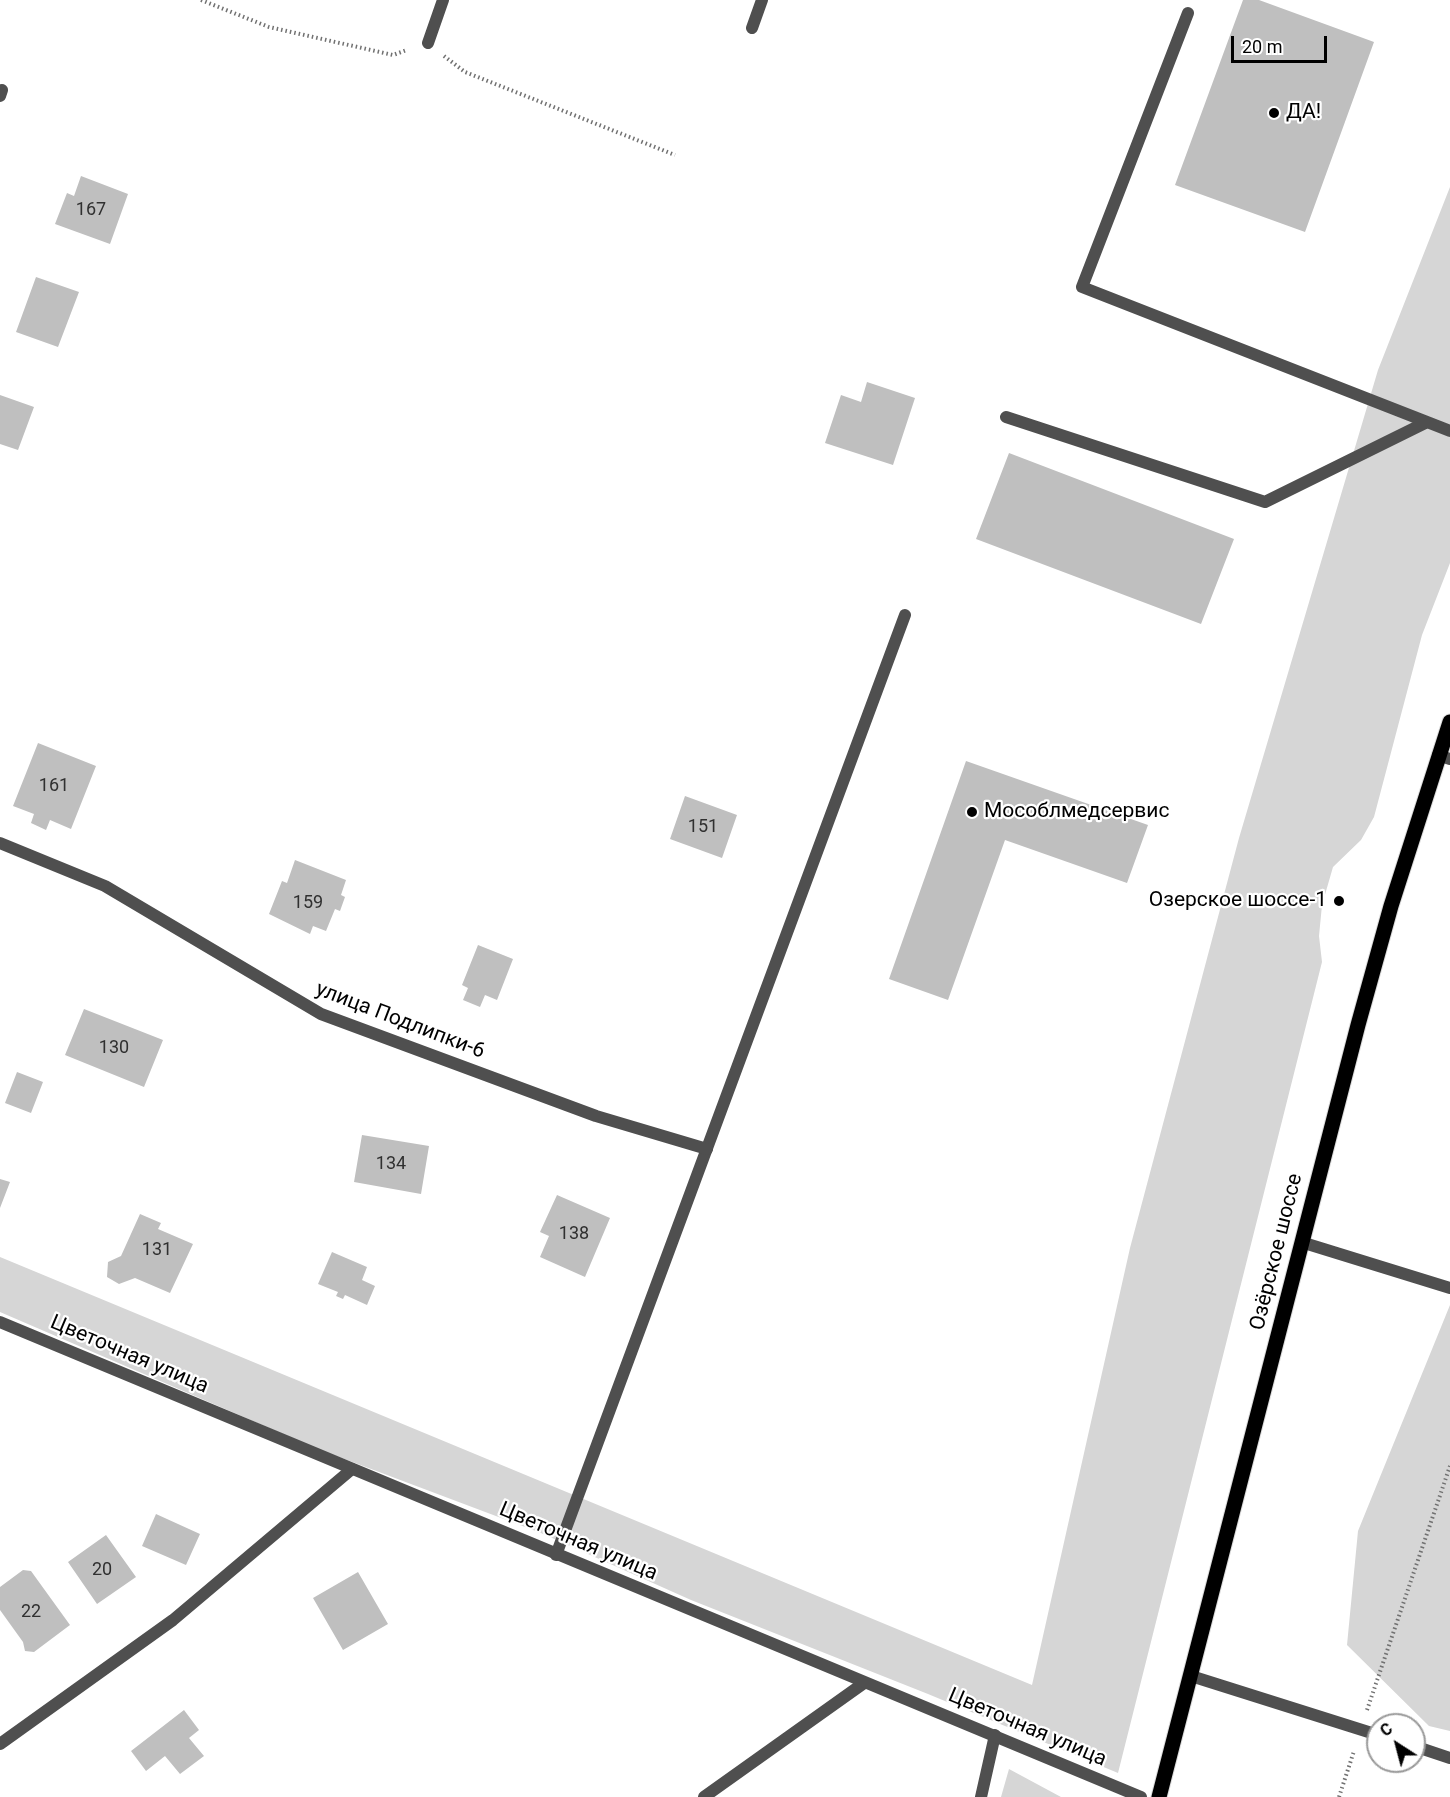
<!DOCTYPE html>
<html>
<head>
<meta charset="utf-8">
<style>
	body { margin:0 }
	#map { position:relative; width:1450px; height:1797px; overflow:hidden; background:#fff; font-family:Roboto,sans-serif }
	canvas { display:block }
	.north { position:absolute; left:1366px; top:1713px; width:60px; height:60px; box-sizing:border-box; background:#fff; border:2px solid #999; border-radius:50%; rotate:324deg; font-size:16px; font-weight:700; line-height:24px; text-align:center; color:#000 }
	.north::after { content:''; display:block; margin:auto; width:21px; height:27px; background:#000; clip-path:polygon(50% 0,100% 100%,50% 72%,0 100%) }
	.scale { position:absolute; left:1231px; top:36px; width:96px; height:27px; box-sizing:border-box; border:3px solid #000; border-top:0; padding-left:8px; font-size:18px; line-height:21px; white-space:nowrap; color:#000; -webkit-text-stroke:4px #fff; paint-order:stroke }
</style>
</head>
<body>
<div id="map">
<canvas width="1450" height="1797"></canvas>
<div class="north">С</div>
<div class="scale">20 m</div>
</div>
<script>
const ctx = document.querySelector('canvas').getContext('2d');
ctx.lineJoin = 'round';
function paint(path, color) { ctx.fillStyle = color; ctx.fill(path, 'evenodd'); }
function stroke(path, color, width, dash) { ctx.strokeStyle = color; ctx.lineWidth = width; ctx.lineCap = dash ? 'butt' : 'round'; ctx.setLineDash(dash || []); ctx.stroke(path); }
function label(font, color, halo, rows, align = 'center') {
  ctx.font = font + ' Roboto,sans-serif'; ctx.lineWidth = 4.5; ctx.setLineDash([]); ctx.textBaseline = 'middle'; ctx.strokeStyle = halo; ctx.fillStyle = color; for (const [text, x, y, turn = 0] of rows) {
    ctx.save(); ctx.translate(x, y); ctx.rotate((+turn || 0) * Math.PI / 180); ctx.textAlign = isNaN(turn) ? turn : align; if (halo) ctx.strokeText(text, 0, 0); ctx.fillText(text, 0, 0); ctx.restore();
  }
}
paint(new Path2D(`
	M 1450,187 L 1450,563 L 1422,635 L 1374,817 L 1361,840 L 1333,867 L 1322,905 L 1319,936 L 1322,962 L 1118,1773 L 928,1694 L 691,1600 L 541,1533 L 318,1449 L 0,1312 L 0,1257 L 1032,1685 L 1130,1248 L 1239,838 L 1378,370 Z
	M 1450,1305 L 1450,1731 L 1429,1726 L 1347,1645 L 1358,1531 Z
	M 1009,1769 L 1061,1797 L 1001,1797 Z`), '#d6d6d6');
paint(new Path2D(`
	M 1243,0 L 1259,0 L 1374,42 L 1305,232 L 1175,185 Z
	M 81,176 L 128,194 L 110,244 L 55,224 L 67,193 L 74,196 Z
	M 36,277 L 79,292 L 58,347 L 16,332 Z
	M 867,382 L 915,398 L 893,465 L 825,443 L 841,395 L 861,402 Z
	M 0,395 L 34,407 L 18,450 L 0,444 Z
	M 1009,453 L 1234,539 L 1201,624 L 976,539 Z
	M 38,743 L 96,766 L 71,829 L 50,820 L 46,830 L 31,823 L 34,814 L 13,806 Z
	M 966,761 L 1148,825 L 1127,883 L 1005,840 L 948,1000 L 889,979 Z
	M 685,796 L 737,815 L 722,858 L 670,839 Z
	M 295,860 L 346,880 L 341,895 L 345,897 L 340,911 L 335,909 L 326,931 L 313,926 L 310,934 L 269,914 L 282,881 L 287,883 Z
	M 478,945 L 513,959 L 497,1000 L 485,995 L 480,1007 L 463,1000 L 468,988 L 462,985 Z
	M 84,1009 L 163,1040 L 144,1087 L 65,1055 Z
	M 17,1072 L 43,1082 L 31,1113 L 5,1103 Z
	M 362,1135 L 429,1146 L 421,1194 L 354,1182 Z
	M 0,1179 L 10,1182 L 0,1208 Z
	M 557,1195 L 610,1218 L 585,1277 L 540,1257 L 549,1236 L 540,1232 Z
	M 140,1214 L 161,1223 L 158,1229 L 193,1244 L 170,1293 L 135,1278 L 119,1284 L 107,1277 L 108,1262 L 121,1256 Z
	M 332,1252 L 367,1267 L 362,1280 L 375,1286 L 367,1305 L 345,1295 L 343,1299 L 336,1296 L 338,1292 L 318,1284 Z
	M 156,1514 L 200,1534 L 186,1565 L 142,1546 Z
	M 106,1535 L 136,1577 L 97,1604 L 68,1562 Z
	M 23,1570 L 31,1571 L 70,1625 L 34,1652 L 25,1651 L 23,1642 L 0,1610 L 0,1587 Z
	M 358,1572 L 388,1624 L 343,1650 L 313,1598 Z
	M 184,1710 L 199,1730 L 189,1738 L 204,1756 L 180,1774 L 165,1756 L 146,1771 L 131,1751 Z`), '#bfbfbf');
const primary = new Path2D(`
	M 1159,1797 L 1358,1025 L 1391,906 L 1450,722`);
stroke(primary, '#dbdbdb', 17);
stroke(new Path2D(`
	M 201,0 L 269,27 L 393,55 L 407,50
	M 444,56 L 465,72 L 675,155
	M 1367,1710 L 1450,1466
	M 1339,1797 L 1354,1751`), '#717171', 4, [1.5, 3]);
stroke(new Path2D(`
	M 1188,13 L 1082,287 L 1450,431
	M 752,28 L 762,0
	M 428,43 L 443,0
	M 1006,417 L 1265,502 L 1427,422
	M 1438,755 L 1450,759
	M 1301,1242 L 1450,1288
	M 556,1555 L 905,615
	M 1191,1676 L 1378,1735
	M 0,1744 L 173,1620 L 352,1469
	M 1414,1746 L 1450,1758
	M 704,1797 L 864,1683
	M 981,1797 L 995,1735`), '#4f4f4f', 12);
stroke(new Path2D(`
	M 0,96 L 2,90
	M 0,843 L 105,886 L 321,1014 L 596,1116 L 707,1149
	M 0,1322 L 1141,1797`), '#4f4f4f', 12);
stroke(primary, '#000', 15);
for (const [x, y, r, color] of [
	[1274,113,6,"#000"],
	[972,812,6,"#000"],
	[1339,901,6,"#000"]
]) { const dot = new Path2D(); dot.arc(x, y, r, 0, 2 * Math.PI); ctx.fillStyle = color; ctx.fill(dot); stroke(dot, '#fff', 2); }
label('18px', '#303030', null, [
	["167",91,210],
	["161",54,786],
	["151",703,827],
	["159",308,903],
	["130",114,1048],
	["134",391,1164],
	["138",574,1234],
	["131",157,1250],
	["20",102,1570],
	["22",31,1612]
]);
label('21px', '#000', '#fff', [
	["ДА!",1286,113],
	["Мособлмедсервис",984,812],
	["Озерское шоссе-1",1327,901,"right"]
], 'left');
label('21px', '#000', '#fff', [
	["улица Подлипки-6",400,1021,21],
	["Озёрское шоссе",1277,1252,-76],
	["Цветочная улица",129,1355,23],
	["Цветочная улица",578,1542,23],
	["Цветочная улица",1027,1728,23]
]);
</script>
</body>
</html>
